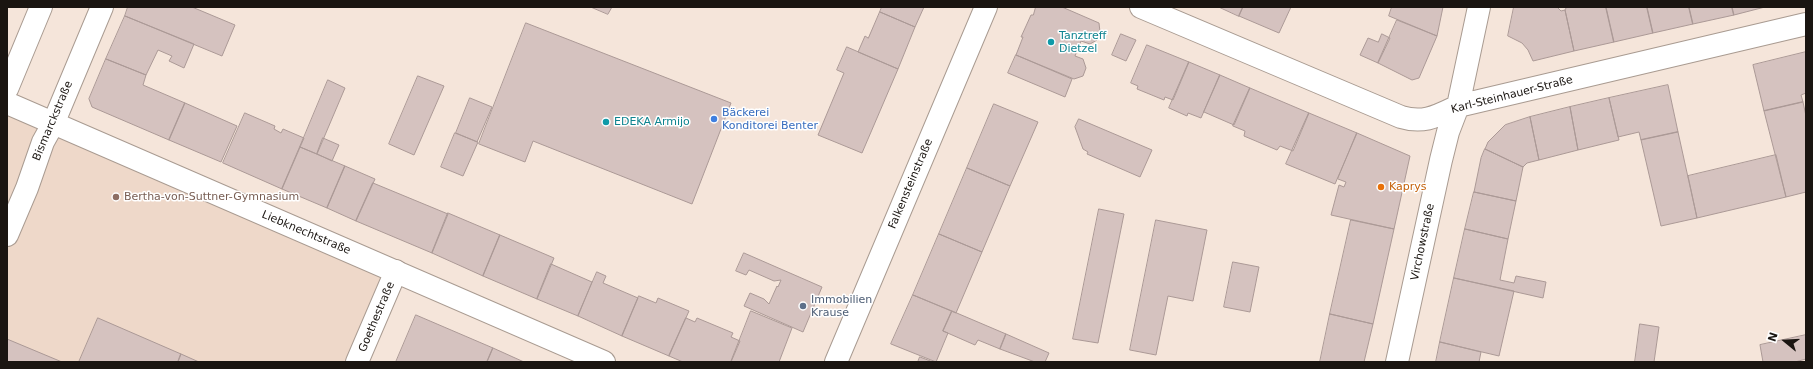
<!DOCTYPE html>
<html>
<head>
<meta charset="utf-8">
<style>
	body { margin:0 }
	#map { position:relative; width:1813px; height:369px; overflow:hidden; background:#f5e5da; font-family:"DejaVu Sans",sans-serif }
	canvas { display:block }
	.frame { position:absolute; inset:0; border:8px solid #1a1511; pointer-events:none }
	.north { position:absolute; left:1765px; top:321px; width:40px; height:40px; -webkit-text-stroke:3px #fff; paint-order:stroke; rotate:288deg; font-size:11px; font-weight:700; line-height:16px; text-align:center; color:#1a1511 }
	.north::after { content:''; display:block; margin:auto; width:14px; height:18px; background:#1a1511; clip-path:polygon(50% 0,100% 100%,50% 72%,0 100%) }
</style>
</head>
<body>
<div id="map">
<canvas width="1813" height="369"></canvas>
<div class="frame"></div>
<div class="north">N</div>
</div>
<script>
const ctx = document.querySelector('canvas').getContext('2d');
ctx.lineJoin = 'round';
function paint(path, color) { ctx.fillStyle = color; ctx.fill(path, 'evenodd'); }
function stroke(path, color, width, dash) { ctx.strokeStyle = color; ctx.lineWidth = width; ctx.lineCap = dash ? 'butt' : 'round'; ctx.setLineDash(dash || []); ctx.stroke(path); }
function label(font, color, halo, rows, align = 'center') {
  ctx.font = font + ' "DejaVu Sans",sans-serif'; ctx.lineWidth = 3; ctx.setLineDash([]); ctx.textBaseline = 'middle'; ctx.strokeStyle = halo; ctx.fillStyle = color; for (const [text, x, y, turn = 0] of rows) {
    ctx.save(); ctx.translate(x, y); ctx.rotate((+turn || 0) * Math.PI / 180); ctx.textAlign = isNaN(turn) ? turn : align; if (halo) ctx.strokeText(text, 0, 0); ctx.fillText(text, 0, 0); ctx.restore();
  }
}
paint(new Path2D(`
	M 7,104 L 396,271 L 357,362 L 7,362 Z`), '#eed8c9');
const building = new Path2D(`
	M 128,7 L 192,7 L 235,25 L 222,56 L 125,16 Z
	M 591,7 L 612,7 L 608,14 Z
	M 882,7 L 924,7 L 915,27 L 880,12 Z
	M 1036,7 L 1062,7 L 1099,23 L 1100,32 L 1097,40 L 1090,44 L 1081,41 L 1075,56 L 1083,59 L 1086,68 L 1083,76 L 1074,79 L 1016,55 L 1023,37 L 1021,37 L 1031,15 L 1033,15 Z
	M 1219,7 L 1243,7 L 1239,16 Z
	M 1243,7 L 1291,7 L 1279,33 L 1239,16 Z
	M 1392,7 L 1443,7 L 1437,36 L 1389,16 Z
	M 1514,7 L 1557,7 L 1561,11 L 1565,10 L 1574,51 L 1533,61 L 1528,50 L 1522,43 L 1508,36 Z
	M 1572,7 L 1606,7 L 1614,42 L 1574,51 L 1565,10 L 1566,8 Z
	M 1606,7 L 1647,7 L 1653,33 L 1614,42 Z
	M 1647,7 L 1689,7 L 1693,24 L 1653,33 Z
	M 1689,7 L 1732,7 L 1734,15 L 1693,24 Z
	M 1732,7 L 1765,7 L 1734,15 Z
	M 880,12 L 915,27 L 898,69 L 858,52 L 865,36 L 868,38 Z
	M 125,16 L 194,44 L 184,68 L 169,61 L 172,56 L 158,50 L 146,75 L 106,59 Z
	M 1397,20 L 1437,36 L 1419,78 L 1412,80 L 1378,63 Z
	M 526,23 L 731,103 L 692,204 L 533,141 L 525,162 L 479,144 Z
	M 1121,34 L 1136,40 L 1126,61 L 1112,55 Z
	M 1382,34 L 1390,38 L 1378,63 L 1360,55 L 1368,38 L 1378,42 Z
	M 1147,45 L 1189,62 L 1173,100 L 1165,97 L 1164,100 L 1137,89 L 1138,86 L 1131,83 Z
	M 847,47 L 898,69 L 862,153 L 818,135 L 844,73 L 837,70 Z
	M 1806,52 L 1806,93 L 1801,95 L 1803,102 L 1764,111 L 1753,65 Z
	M 1016,55 L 1072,79 L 1065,97 L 1008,73 Z
	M 106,59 L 146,75 L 143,85 L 185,103 L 169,140 L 92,107 L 89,99 Z
	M 1189,62 L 1220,75 L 1201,118 L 1188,113 L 1187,116 L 1169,108 Z
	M 1220,75 L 1250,88 L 1234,125 L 1204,112 Z
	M 418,76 L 444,86 L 414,155 L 389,144 Z
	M 328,80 L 345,88 L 317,154 L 300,147 Z
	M 1668,85 L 1678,132 L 1641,140 L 1639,132 L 1618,137 L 1609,98 Z
	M 1250,88 L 1309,113 L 1293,151 L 1280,146 L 1277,150 L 1244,136 L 1245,131 L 1233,126 Z
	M 470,98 L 492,107 L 477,142 L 456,133 Z
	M 1609,98 L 1619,140 L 1578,150 L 1570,107 Z
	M 1803,102 L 1806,116 L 1806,192 L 1786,197 L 1764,111 Z
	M 185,103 L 237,126 L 221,162 L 169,140 Z
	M 994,104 L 1038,122 L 1010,186 L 967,168 Z
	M 1570,107 L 1578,150 L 1539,160 L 1530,117 Z
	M 245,113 L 275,126 L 274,129 L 281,133 L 283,129 L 304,138 L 282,189 L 223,163 Z
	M 1309,113 L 1357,133 L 1335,184 L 1286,164 Z
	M 1530,117 L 1539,160 L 1527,163 L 1523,167 L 1485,149 L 1488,142 L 1505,125 Z
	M 1079,119 L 1152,150 L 1140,177 L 1087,154 L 1088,152 L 1083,149 L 1075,127 Z
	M 1678,132 L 1697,218 L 1661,226 L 1641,140 Z
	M 455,133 L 478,142 L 463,176 L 441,167 Z
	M 1357,133 L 1410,156 L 1394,229 L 1331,215 L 1339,185 L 1344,187 L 1346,182 L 1338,179 Z
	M 323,138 L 339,145 L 332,161 L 317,154 Z
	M 300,147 L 345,166 L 327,208 L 282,189 Z
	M 1485,149 L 1523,167 L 1516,201 L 1474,192 L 1481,158 Z
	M 1776,155 L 1786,197 L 1697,218 L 1688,176 Z
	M 345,166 L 375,179 L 356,221 L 327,208 Z
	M 967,168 L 1010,186 L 982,252 L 939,234 Z
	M 373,183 L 448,214 L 432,253 L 356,221 Z
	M 1474,192 L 1516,201 L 1508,239 L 1465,229 Z
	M 1099,209 L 1124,214 L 1098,343 L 1073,339 Z
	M 448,213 L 500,235 L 483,276 L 432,253 Z
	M 1156,220 L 1207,230 L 1193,301 L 1168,296 L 1156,355 L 1130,350 Z
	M 1351,220 L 1394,229 L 1373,324 L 1330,314 Z
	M 1465,229 L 1508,239 L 1500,280 L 1514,283 L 1516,276 L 1546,282 L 1543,298 L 1454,278 Z
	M 939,234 L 982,252 L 956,313 L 913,295 Z
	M 500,235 L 554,258 L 537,299 L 483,276 Z
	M 744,253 L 822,287 L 803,332 L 744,306 L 750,293 L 764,299 L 769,304 L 777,286 L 778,287 L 781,280 L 774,281 L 749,270 L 746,275 L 736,271 Z
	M 1233,262 L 1259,267 L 1250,312 L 1224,307 Z
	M 551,264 L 592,282 L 578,316 L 537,299 Z
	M 597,272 L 606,276 L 603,283 L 638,298 L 622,336 L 578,316 Z
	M 1454,278 L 1514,291 L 1499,356 L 1440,342 Z
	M 913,295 L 952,311 L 943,331 L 948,333 L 936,362 L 891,344 Z
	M 639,296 L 656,303 L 658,298 L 689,311 L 669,356 L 622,336 Z
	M 751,311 L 792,328 L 779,362 L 731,362 Z
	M 952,311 L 1006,334 L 1000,349 L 978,340 L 975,345 L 943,331 Z
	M 1330,314 L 1373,324 L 1364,362 L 1320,362 Z
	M 416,315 L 493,348 L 487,362 L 396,362 Z
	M 98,318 L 181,354 L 178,362 L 79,362 Z
	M 686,318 L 695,322 L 697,318 L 733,333 L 731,337 L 740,341 L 731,362 L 683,362 L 669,356 Z
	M 1640,324 L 1659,327 L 1654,362 L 1635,362 Z
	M 1006,334 L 1049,353 L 1045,362 L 1035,362 L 1000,349 Z
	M 1806,335 L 1806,359 L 1795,362 L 1763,362 L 1760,345 Z
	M 7,339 L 62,362 L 7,362 Z
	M 1440,342 L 1481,352 L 1479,362 L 1436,362 Z
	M 493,348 L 524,362 L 487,362 Z
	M 181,354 L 199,362 L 178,362 Z
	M 920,357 L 933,362 L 918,362 Z`);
paint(building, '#d5c2bf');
stroke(building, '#ab9996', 1);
const street = new Path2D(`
	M 1141,7 L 1401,117 C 1424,124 1437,116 1458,106 L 1806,24
	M 7,89 L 41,7
	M 7,235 L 27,188 L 43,142 L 53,124 L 102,7
	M 357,362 L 396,271
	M 1397,362 L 1441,160 L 1448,132 L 1458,106 L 1479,7`);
const secondary = new Path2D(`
	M 7,103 L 604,362
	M 836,362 L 986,7`);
stroke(street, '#a99b91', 24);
stroke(secondary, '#a99b91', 24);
stroke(street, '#fff', 22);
stroke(secondary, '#fff', 22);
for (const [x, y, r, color] of [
	[1051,42,4,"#0f9aa8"],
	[714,119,4,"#3f7fe0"],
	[606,122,4,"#0f9aa8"],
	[1381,187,4,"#e8710a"],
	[116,197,4,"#8d6e63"],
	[803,306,4,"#5c6f8a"]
]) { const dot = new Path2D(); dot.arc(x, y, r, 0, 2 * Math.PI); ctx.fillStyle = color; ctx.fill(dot); stroke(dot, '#fff', 1.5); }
label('11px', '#0d838f', '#fff', [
	["Tanztreff",1059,36],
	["Dietzel",1059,49],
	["EDEKA Armijo",614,122]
], 'left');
label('11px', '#1a1511', '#fff', [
	["Karl-Steinhauer-Straße",1512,95,-14],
	["Bismarckstraße",53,121,-67],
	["Falkensteinstraße",911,184,-67],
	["Liebknechtstraße",306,233,23],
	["Virchowstraße",1423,242,-78],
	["Goethestraße",377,317,-67]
]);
label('11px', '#366cbe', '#fff', [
	["Bäckerei",722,113],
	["Konditorei Benter",722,126]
], 'left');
label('11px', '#c56008', '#fff', [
	["Kaprys",1389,187]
], 'left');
label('11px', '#785e54', '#fff', [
	["Bertha-von-Suttner-Gymnasium",124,197]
], 'left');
label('11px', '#4e5e75', '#fff', [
	["Immobilien",811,300],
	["Krause",811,313]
], 'left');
</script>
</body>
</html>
